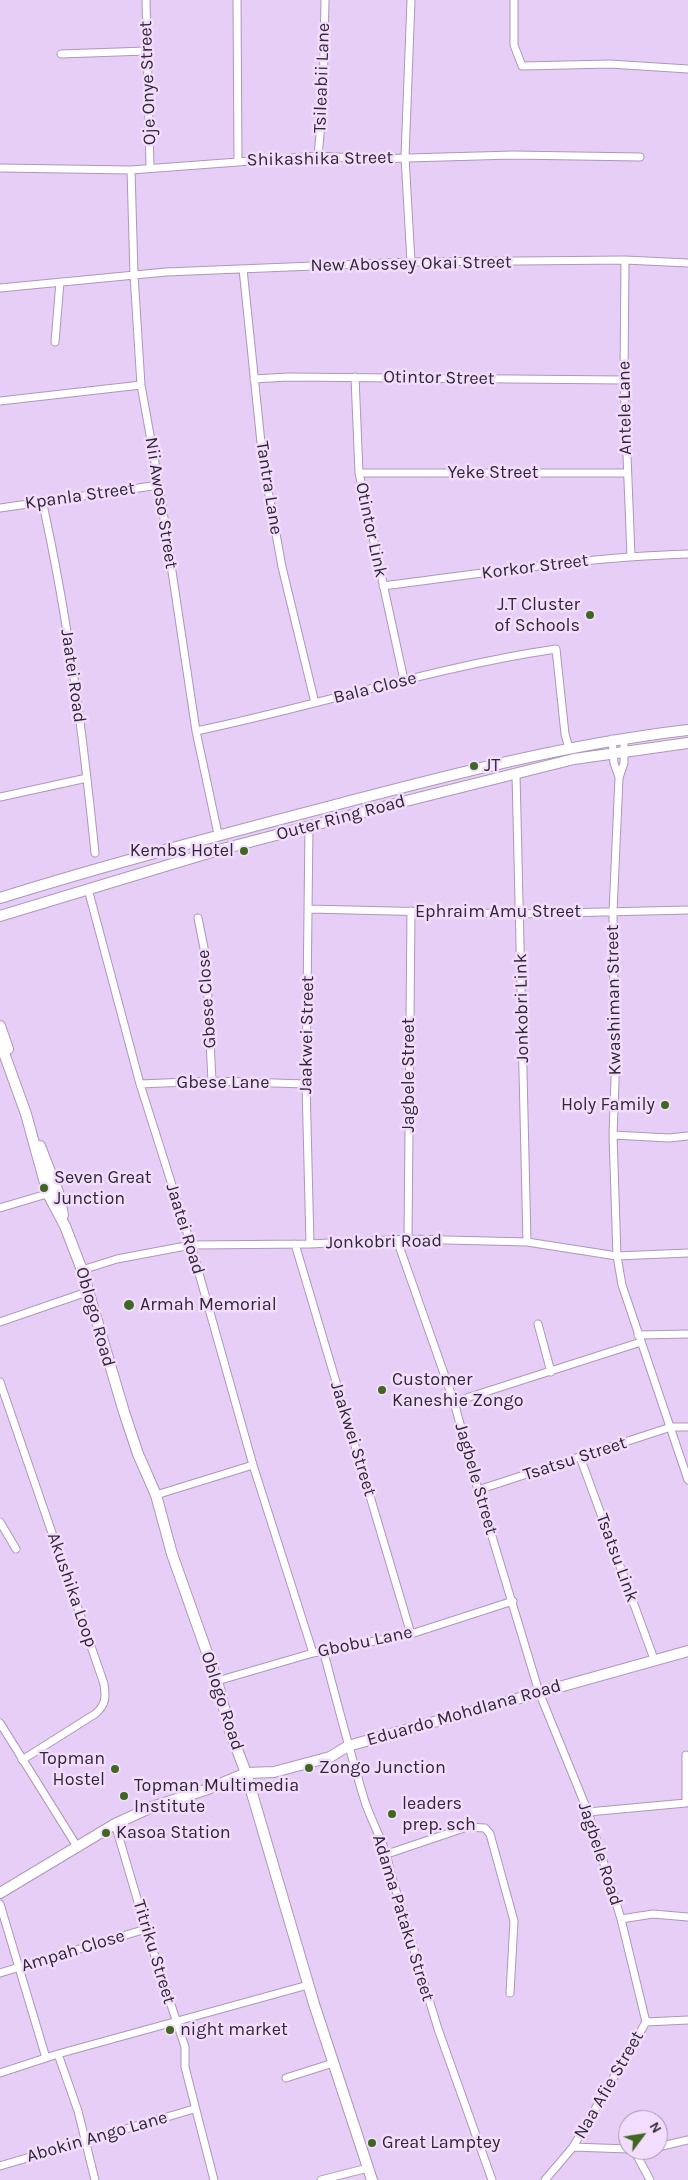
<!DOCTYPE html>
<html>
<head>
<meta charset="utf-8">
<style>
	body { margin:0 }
	#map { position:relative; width:688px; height:2180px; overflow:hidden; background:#e7cef6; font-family:Karla,sans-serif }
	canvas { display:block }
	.north { position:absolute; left:618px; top:2110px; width:50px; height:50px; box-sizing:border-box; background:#f2ddfd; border:1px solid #a594ad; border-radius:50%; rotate:59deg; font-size:14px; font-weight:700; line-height:20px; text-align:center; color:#312736 }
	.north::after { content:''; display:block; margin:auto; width:18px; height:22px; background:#406721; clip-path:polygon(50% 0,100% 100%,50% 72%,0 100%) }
</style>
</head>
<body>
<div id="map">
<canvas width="688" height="2180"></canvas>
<div class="north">N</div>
</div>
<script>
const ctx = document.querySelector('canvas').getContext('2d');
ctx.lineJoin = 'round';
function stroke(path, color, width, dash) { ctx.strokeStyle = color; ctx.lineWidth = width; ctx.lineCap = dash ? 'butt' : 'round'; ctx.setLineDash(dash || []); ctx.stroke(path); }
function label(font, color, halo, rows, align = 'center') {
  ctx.font = font + ' Karla,sans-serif'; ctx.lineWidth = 5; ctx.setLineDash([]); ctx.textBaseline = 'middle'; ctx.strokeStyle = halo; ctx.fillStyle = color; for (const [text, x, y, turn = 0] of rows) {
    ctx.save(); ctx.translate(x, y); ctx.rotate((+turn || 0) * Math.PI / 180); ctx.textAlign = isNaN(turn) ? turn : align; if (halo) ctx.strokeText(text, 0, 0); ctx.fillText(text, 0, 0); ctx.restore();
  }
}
const minor = new Path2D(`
	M 146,0 L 150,167
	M 237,0 L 238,161
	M 514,0 L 514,45 L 522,66 L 610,64 L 688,69
	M 61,54 L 146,51
	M 318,156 L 323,102 L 325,0
	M 0,168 L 131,170 L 318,156 L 373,159 L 513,155 L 640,157
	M 131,170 L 134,275 L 141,385 L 159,485 L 196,731 L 218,834
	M 625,260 L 624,380 L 631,556
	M 411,262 L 405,157 L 411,0
	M 243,269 L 263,462 L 282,567 L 315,703
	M 0,288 L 166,272 L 411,262 L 625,260 L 688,263
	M 55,342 L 60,282
	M 355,377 L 359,473 L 404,680
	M 254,379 L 288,377 L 624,380
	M 0,401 L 141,385
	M 359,473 L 626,473
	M 42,500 C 68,617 83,735 95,853
	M 0,508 L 159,485
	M 383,586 C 485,573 586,557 688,554
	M 196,731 C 316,706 434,667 556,649 L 565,734 L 569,748
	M 624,738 L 624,763 L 619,778 L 613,912 L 615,1081 L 613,1135 L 617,1256 L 622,1285 L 688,1480
	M 612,739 L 614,763 L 619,777
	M 516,774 L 527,1242
	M 0,797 L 87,778
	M 309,826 L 306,1084 L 310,1244
	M 88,889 L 140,1084 L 191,1245 L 253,1465 L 313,1653
	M 308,909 L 520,914 L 688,910
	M 198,918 L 206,958 L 212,1081
	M 140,1084 L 212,1081 L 306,1084
	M 613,1135 L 669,1138 L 688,1136
	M 0,1208 L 50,1193
	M 408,1239 L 411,911
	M 397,1240 L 454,1402 L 478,1490 L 539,1692 L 588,1812 L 621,1919 L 646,2022
	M 295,1244 L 411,1634
	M 82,1270 L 117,1259 L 191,1245 L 310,1244 L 408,1239 L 527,1242 L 617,1256 L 688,1253
	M 0,1322 L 87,1292
	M 538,1324 L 551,1372
	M 638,1335 L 688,1334
	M 0,1382 L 104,1684 C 106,1697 106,1705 95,1714 L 22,1760
	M 454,1402 L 641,1342
	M 580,1457 L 654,1659
	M 478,1490 L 671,1427 L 688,1427
	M 156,1495 L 253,1465
	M 0,1522 L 16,1549
	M 324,1653 C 337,1703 350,1752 365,1802 C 373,1825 386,1846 390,1871 L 438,2029 L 492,2180
	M 217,1681 L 313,1653 L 411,1634 L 513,1601
	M 0,1723 L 78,1848
	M 588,1812 L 686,1803 L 686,1755
	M 115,1824 L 146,1929 L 185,2047 L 185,2067 L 214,2180
	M 387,1854 L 467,1827 L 485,1828 L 490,1834 L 514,1921 L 510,1993
	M 0,1904 L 46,2058
	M 621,1919 L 653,1914 L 688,1917
	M 0,1973 L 146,1929
	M 646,2022 L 688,2020
	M 58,2054 L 78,2111 L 95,2180
	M 0,2073 L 58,2054 L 308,1985
	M 286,2078 L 333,2063
	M 573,2147 L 628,2149
	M 658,2147 L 688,2140
	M 634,2150 L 650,2180
	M 0,2166 L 194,2109
	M 321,2180 L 368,2168
	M 545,2180 L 573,2147 L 646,2022`);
const secondary = new Path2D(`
	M 0,898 C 109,864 220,835 331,806 C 449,775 567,744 688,730
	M 0,916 L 215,851 L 402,802 L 574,759 L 688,743
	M 0,1026 L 8,1049
	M 0,1042 L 26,1114 L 48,1194 L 65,1226 L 82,1270 L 124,1412 L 138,1454 L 156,1495 L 172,1554 L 217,1681 L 230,1731 L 246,1773 L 314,2004 L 372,2180
	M 40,1146 L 58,1192 L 63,1215
	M 0,1893 L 115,1824 L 152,1807 L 208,1789 L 246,1773 L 274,1772 L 330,1757 L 348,1746 L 688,1651`);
stroke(minor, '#af96bc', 9);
stroke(secondary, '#af96bc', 12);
stroke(minor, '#fff', 7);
stroke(secondary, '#fff', 10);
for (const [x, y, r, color] of [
	[590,615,5,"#406721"],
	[474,766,5,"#406721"],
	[244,851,5,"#406721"],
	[665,1105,5,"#406721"],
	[44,1188,5,"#406721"],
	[129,1305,6,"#406721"],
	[382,1390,5,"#406721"],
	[309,1768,5,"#406721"],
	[115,1769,5,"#406721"],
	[124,1796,5,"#406721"],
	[392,1814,5,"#406721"],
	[106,1833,5,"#406721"],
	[170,2030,5,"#406721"],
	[372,2143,5,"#406721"]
]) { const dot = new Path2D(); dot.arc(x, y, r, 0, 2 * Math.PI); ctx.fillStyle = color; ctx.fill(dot); stroke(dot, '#f2ddfd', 2); }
label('18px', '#312736', '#f2ddfd', [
	["Tsileabii Lane",322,78,-88],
	["Oje Onye Street",148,83,-92],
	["Shikashika Street",320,159,-1],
	["New Abossey Okai Street",411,264,-1],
	["Otintor Street",439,378,1],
	["Antele Lane",625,408,-91],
	["Yeke Street",493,473],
	["Tantra Lane",269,488,81],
	["Kpanla Street",80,496,-8],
	["Nii Awoso Street",161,503,81],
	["Otintor Link",371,530,78],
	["Korkor Street",535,567,-7],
	["Jaatei Road",73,676,82],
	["Bala Close",375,688,-14],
	["Outer Ring Road",341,818,-15],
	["Ephraim Amu Street",498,912],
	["Gbese Close",207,999,-94],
	["Kwashiman Street",614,1000,-91],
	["Jonkobri Link",522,1008,-91],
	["Jaakwei Street",307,1035,-89],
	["Jagbele Street",409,1075,-90],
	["Gbese Lane",223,1083],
	["Jaatei Road",185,1229,73],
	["Jonkobri Road",384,1242,-1],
	["Oblogo Road",95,1317,74],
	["Jaakwei Street",353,1439,73],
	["Tsatsu Street",575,1459,-18],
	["Jagbele Street",476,1479,74],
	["Tsatsu Link",617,1558,70],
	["Akushika Loop",72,1590,71],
	["Gbobu Lane",365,1642,-12],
	["Oblogo Road",222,1701,72],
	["Eduardo Mohdlana Road",464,1713,-16],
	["Jagbele Road",600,1854,72],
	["Adama Pataku Street",403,1918,73],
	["Ampah Close",73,1951,-17],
	["Titriku Street",154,1952,73],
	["Naa Afie Street",609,2085,-60],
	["Abokin Ango Lane",97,2137,-16]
]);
label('18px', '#312736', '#f2ddfd', [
	["J.T Cluster",580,605,"right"],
	["of Schools",580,626,"right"],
	["JT",484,766],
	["Kembs Hotel",234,851,"right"],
	["Holy Family",655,1105,"right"],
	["Seven Great",54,1178],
	["Junction",54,1199],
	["Armah Memorial",140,1305],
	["Customer",392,1380],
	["Kaneshie Zongo",392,1401],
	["Topman",105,1759,"right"],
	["Hostel",105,1780,"right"],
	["Zongo Junction",319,1768],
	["Topman Multimedia",134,1786],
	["Institute",134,1807],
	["leaders",402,1804],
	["prep. sch",402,1825],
	["Kasoa Station",116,1833],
	["night market",180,2030],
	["Great Lamptey",382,2143]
], 'left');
</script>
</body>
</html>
